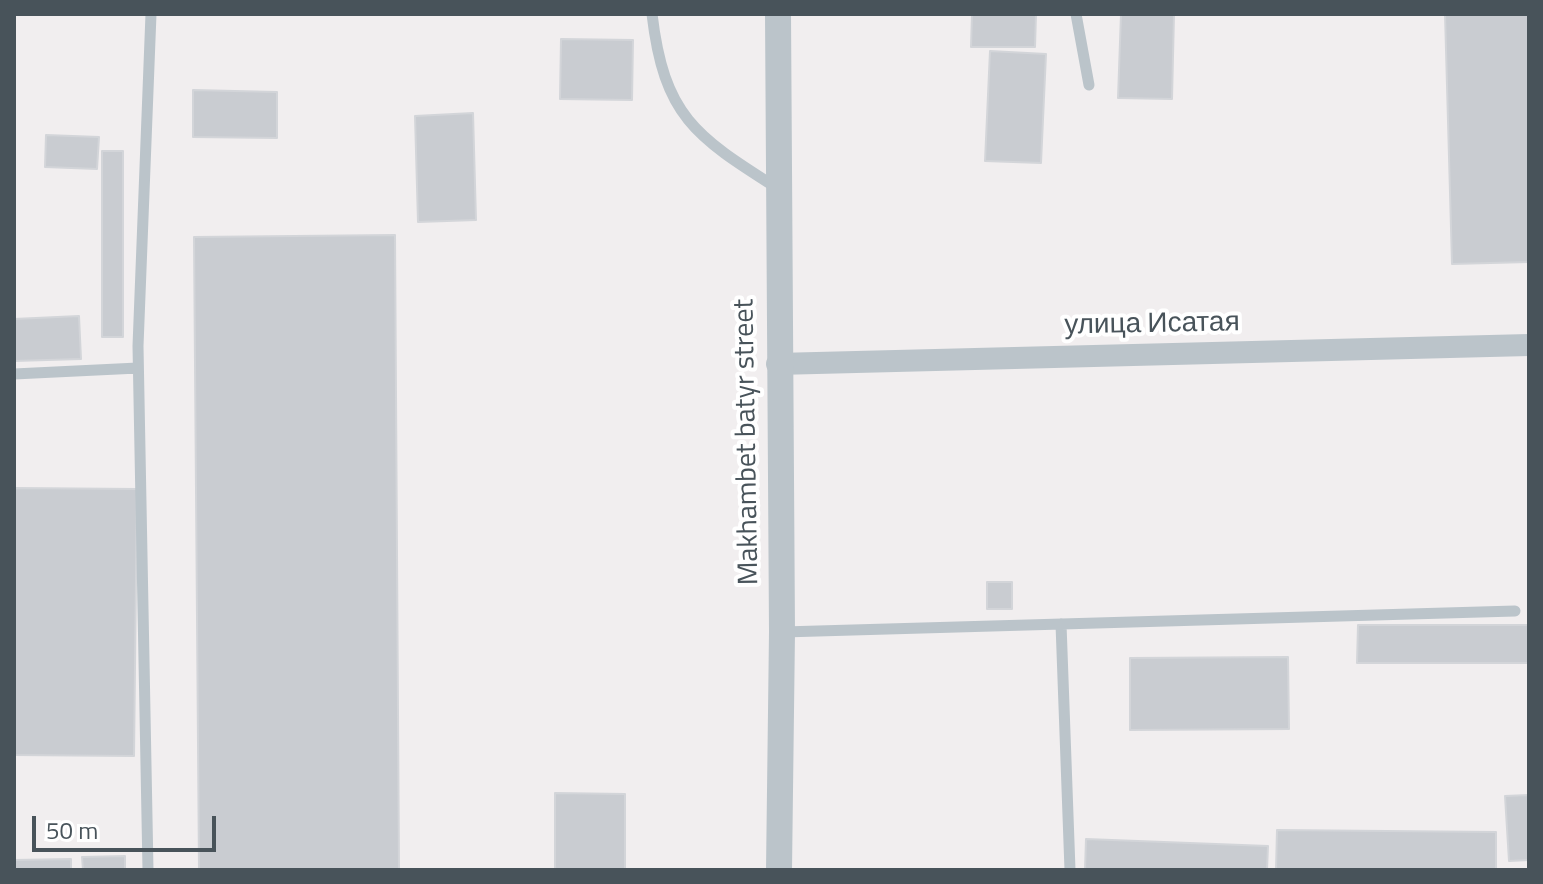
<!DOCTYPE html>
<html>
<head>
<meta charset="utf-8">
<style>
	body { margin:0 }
	#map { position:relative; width:1543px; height:884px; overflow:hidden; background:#f1eeef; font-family:"Titillium Web",sans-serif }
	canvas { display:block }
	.frame { position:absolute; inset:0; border:16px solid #48535a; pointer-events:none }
	.scale { position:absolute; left:32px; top:816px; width:184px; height:36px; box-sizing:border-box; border:4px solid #48535a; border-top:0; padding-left:10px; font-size:24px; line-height:28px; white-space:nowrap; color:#48535a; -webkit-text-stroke:6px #fff; paint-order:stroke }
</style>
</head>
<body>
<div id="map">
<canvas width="1543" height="884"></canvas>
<div class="frame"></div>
<div class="scale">50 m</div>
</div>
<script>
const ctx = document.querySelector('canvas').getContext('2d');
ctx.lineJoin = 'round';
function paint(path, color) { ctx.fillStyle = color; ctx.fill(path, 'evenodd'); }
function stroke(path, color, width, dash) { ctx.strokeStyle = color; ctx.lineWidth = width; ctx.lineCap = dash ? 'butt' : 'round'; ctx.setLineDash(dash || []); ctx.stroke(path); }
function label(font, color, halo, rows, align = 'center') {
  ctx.font = font + ' "Titillium Web",sans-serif'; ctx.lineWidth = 8; ctx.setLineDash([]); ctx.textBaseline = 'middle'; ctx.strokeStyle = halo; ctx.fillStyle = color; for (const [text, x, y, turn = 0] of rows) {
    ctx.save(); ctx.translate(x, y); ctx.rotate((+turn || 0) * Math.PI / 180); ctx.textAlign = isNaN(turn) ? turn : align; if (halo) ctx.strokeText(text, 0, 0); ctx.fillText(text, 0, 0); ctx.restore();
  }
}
const building = new Path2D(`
	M 972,14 L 1036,14 L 1035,47 L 971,47 Z
	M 1121,14 L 1174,14 L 1172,99 L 1118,98 Z
	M 1445,14 L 1529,14 L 1529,262 L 1452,264 Z
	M 561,39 L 633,40 L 632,100 L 560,99 Z
	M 990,51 L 1046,54 L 1041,163 L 985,161 Z
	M 193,90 L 277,92 L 277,138 L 193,137 Z
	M 473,113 L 476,220 L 418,222 L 415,116 Z
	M 46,135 L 99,137 L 97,169 L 45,167 Z
	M 102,151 L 123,151 L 123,337 L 102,337 Z
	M 395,235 L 399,870 L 199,870 L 194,237 Z
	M 79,316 L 81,359 L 14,361 L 14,319 Z
	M 14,488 L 137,489 L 134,756 L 14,755 Z
	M 987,582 L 1012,582 L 1012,609 L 987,609 Z
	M 1358,625 L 1529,625 L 1529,663 L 1357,663 Z
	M 1288,657 L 1289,729 L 1130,730 L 1130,658 Z
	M 555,793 L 625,794 L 625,870 L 555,870 Z
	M 1529,795 L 1529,860 L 1509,861 L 1505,796 Z
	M 1277,830 L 1496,832 L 1496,870 L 1276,870 Z
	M 1086,839 L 1268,846 L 1267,870 L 1085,870 Z
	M 125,856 L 125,870 L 83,870 L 82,857 Z
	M 71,859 L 71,870 L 14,870 L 14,860 Z`);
paint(building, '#c9ccd1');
stroke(building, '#d3d5d9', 2);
stroke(new Path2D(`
	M 652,14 C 664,116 695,136 777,188
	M 1076,14 L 1089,85
	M 14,374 L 138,368
	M 1061,624 L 1070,870
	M 783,632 L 1515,611
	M 148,870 L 138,346 L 151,14`), '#bbc4ca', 11);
stroke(new Path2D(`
	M 777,364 L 1529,345`), '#bbc4ca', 22);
stroke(new Path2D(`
	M 778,14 L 782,632 L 779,870`), '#bbc4ca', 26);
label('28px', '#48535a', '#fff', [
	["улица Исатая",1152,325,-1],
	["Makhambet batyr street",748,442,-91]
]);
</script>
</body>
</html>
